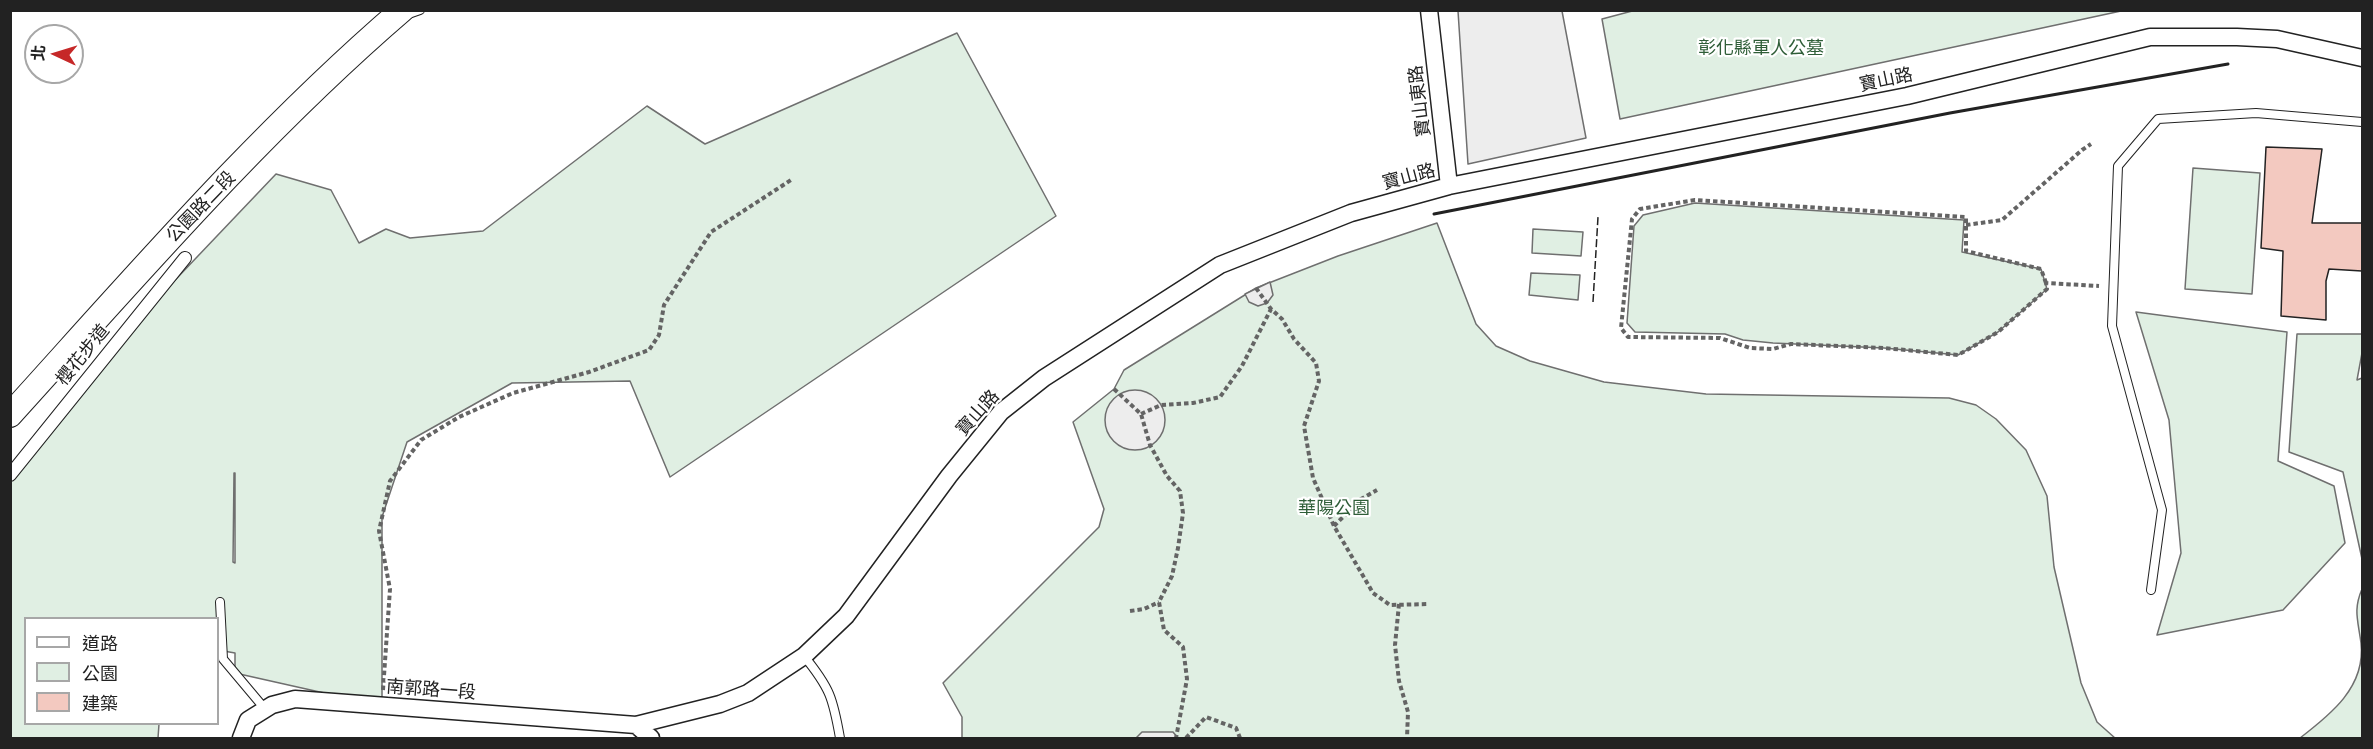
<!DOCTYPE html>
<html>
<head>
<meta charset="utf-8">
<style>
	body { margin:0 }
	#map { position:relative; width:2373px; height:749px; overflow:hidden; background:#fff; font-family:Quicksand,"Noto Sans TC",sans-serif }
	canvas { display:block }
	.frame { position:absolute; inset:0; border:12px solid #222; pointer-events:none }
	.legend { position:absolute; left:24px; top:617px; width:195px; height:108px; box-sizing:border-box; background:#fff; border:2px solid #a7a7a7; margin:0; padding:8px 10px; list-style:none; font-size:18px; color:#222 }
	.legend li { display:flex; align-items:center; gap:12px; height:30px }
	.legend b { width:30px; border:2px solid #a7a7a7 }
	.north { position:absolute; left:24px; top:24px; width:60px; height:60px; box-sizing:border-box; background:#fff; border:2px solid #a7a7a7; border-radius:50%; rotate:274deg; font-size:16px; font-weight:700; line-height:24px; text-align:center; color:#222 }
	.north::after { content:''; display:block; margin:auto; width:21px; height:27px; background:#c62828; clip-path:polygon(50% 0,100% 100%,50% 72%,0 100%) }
</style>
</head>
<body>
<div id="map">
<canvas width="2373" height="749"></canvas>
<div class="frame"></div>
<ul class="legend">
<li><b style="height:8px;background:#fff"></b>道路</li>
<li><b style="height:16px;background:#e0efe3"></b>公園</li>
<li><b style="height:16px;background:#f3c9c0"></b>建築</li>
</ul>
<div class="north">北</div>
</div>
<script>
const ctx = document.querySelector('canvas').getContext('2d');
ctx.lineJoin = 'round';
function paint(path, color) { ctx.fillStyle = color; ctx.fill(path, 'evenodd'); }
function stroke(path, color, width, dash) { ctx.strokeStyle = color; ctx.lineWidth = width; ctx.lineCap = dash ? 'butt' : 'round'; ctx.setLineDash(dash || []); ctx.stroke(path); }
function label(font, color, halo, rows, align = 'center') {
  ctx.font = font + ' Quicksand,"Noto Sans TC",sans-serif'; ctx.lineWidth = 4.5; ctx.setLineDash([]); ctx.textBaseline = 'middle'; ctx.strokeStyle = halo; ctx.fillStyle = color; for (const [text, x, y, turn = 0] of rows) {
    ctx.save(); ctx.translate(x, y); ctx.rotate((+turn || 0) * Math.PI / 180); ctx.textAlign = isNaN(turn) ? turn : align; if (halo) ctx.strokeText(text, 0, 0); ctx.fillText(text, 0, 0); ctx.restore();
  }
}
const green = new Path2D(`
	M 1636,10 L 2121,10 L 2121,11 L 1620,119 L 1602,19 Z
	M 957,33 L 1056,216 L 670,477 L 630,381 L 512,383 L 407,442 L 382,517 L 382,706 L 235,673 L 235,653 L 218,650 L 218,618 L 26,618 L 26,724 L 159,724 L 158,738 L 11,738 L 10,481 L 138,319 L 276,174 L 331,190 L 359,243 L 386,229 L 410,238 L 483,231 L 647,106 L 705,144 ZM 234,473 L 235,473 L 235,563 L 233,562 Z
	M 2193,168 L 2260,173 L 2252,294 L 2185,289 Z
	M 1695,203 L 1964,220 L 1962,252 L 2041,269 L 2047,289 L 1998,332 L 1958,355 L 1884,348 L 1773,343 L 1743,340 L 1725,334 L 1635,332 L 1627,323 L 1634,226 L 1643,215 Z
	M 1437,223 L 1476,324 L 1496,346 L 1530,361 L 1604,382 L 1706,394 L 1949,398 L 1976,405 L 1996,419 L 2026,450 L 2047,496 L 2054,567 L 2081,683 L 2097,722 L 2115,738 L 962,738 L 962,717 L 943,683 L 1099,527 L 1104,509 L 1073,422 L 1114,389 L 1124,370 L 1256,288 L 1338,256 Z
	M 1533,229 L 1583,232 L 1581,256 L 1532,253 Z
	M 1531,273 L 1580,275 L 1578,300 L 1529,295 Z
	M 2136,312 L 2287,332 L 2278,461 L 2334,486 L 2345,543 L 2283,610 L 2157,635 L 2181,553 L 2169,420 Z
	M 2297,334 L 2362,334 L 2362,353 L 2357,380 L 2362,378 L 2362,559 L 2343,472 L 2289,452 Z
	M 2362,589 L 2362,738 L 2300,738 C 2330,715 2366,687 2361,643 C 2358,620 2353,610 2362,589 Z`);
paint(green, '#e0efe3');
stroke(green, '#6f6f6f', 1.5);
const parking = new Path2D(`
	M 1458,11 L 1562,11 L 1586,138 L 1468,164 Z
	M 1270,282 L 1273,295 L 1267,303 L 1258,306 L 1249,302 L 1245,294 Z
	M1105 420a30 30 0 1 1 60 0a30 30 0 1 1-60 0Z
	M 1142,732 L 1173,732 L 1178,738 L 1136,738 Z`);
paint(parking, '#ededed');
stroke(parking, '#6f6f6f', 1.5);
const building = new Path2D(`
	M 2266,147 L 2322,149 L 2312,223 L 2362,223 L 2362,271 L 2329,269 L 2326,281 L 2326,320 L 2281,316 L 2283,251 L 2261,248 Z`);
paint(building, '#f3c9c0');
stroke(building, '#222', 1.5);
const service = new Path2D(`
	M 403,16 L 420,10
	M 2151,590 L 2162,510 L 2112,326 L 2118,166 L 2158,119 L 2256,113 L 2362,122
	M 220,602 L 223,659 L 265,709
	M 804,656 C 830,688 833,698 840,738`);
const pedestrian = new Path2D(`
	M 10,475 L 185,258`);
const minor = new Path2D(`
	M 1429,10 L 1449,186
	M 636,725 L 651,738
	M 241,738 L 248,720 L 272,705 L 295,699 L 636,725 L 720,704 L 748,693 L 804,656 L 846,616 L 949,476 L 1001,412 L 1044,378 L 1220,265 L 1351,213 L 1449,186 L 1907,96 L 2150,37 L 2237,37 L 2277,39 L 2362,58`);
const secondary = new Path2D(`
	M 10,415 C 136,276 260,132 402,10`);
stroke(service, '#222', 10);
stroke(pedestrian, '#222', 14);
stroke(minor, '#222', 19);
stroke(secondary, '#222', 26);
stroke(new Path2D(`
	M 1966,225 L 2002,220 L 2082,150 L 2091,144
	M 2046,283 L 2041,269 L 1966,251 L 1966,217 L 1695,200 L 1640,209 L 1632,219 L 1621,328 L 1628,337 L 1720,338 L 1750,348 L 1773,349 L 1791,344 L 1884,348 L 1958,355 L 1998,332 L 2047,289 L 2046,283 L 2099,286
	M 1256,288 L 1271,309 L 1282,319 L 1294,339 L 1316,363 L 1319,381 L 1304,426 L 1313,478 L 1334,526 L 1373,593 L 1390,605 L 1429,604
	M 1114,389 L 1141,414 L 1150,445 L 1167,476 L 1180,491 L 1183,513 L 1178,548 L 1172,576 L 1159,602 L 1164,630 L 1183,647 L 1187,679 L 1176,738
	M 1141,414 L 1161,405 L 1193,403 L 1220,397 L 1242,366 L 1271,309
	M 1334,526 L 1361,499 L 1377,490
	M 1399,604 L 1395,645 L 1399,681 L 1408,712 L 1407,738
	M 1130,611 L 1144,609 L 1159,602
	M 383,690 L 390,589 L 379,531 L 390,481 L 421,440 L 459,417 L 513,393 L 589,372 L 649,350 L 659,335 L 664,305 L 711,232 L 791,180
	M 1186,738 L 1206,717 L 1236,728 L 1240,738`), '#646464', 4, [4.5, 3]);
stroke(service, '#fff', 8);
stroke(pedestrian, '#fff', 12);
stroke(minor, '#fff', 16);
stroke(secondary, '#fff', 24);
stroke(new Path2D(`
	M 1593,302 L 1598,217`), '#222', 1.5, [8, 3]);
stroke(new Path2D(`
	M 1434,214 L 1950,113 L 2228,64`), '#222', 3);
label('18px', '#2f5e38', '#fff', [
	["彰化縣軍人公墓",1761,49],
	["華陽公園",1334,509]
]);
label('18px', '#222', '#fff', [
	["寶山路",1886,80,-12],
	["寶山東路",1420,101,-97],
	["寶山路",1409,177,-15],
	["公園路二段",201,207,-46],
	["櫻花步道",83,355,-51],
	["寶山路",978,413,-48],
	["南郭路一段",431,690,4]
]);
</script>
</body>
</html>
